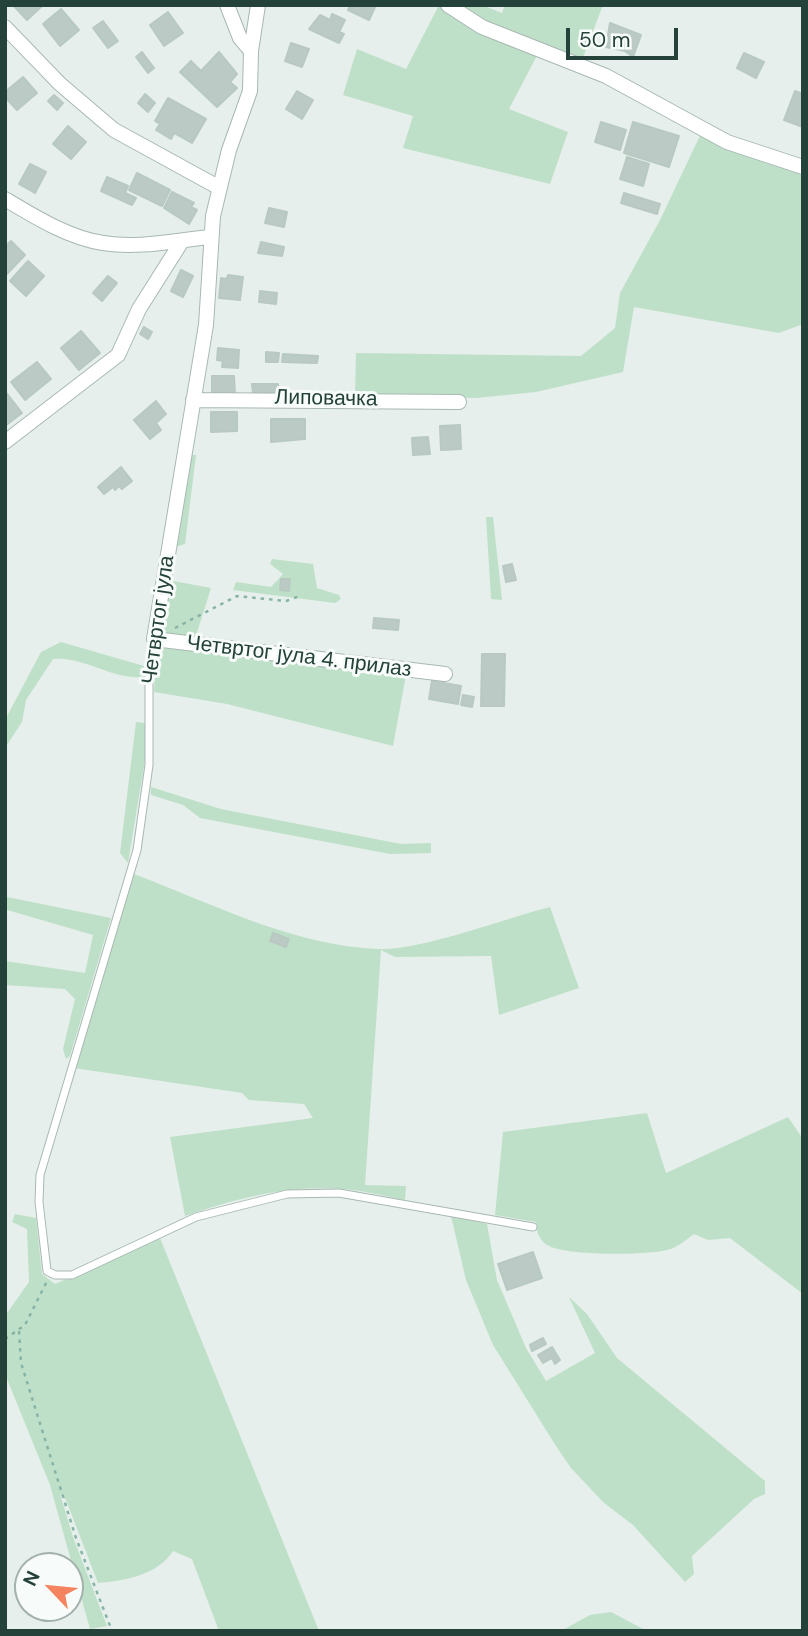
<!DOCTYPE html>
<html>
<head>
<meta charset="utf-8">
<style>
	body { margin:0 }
	#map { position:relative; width:808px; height:1636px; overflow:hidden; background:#e6efeb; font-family:"DM Sans",sans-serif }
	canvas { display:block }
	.frame { position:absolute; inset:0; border:7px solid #24423a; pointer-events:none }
	.north { position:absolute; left:14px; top:1552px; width:70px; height:70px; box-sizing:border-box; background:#f7fbf9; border:2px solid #a3b1ad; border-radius:50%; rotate:296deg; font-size:19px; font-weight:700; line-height:28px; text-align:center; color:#24423a }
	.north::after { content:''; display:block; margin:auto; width:24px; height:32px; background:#f4845f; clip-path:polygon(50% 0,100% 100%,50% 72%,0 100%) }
	.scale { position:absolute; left:566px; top:28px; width:112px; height:32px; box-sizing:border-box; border:4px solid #24423a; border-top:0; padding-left:9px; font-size:21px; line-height:24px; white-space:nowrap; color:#24423a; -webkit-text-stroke:5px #f7fbf9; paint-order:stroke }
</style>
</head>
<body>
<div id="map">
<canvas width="808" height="1636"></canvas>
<div class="frame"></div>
<div class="north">N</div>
<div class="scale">50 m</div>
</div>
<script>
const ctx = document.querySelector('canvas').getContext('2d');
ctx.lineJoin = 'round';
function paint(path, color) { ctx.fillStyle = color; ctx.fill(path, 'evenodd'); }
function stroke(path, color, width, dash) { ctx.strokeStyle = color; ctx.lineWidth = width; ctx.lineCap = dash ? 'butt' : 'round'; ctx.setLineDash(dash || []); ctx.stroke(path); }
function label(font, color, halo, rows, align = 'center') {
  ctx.font = font + ' "DM Sans",sans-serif'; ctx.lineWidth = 6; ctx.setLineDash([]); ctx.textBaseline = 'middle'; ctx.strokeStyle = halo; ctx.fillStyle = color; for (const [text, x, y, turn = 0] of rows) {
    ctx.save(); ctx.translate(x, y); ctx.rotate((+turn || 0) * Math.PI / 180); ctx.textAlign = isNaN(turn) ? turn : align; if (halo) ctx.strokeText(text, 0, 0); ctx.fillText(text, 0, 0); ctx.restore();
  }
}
paint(new Path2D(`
	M 439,5 L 482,5 L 502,13 L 505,5 L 603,5 L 582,60 L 543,44 L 509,109 L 568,132 L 550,184 L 403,148 L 413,116 L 343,95 L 357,49 L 406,69 Z
	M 706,123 L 729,137 L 803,163 L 803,324 L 779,333 L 634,307 L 623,372 L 536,392 L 476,398 L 355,395 L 356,353 L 581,356 L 615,328 L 620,293 L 660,220 Z
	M 187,455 L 196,455 L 185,544 L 175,547 Z
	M 486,517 L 493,517 L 502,600 L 491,599 Z
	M 272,559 L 313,564 L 317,588 L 339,595 L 341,599 L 335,603 L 233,590 L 236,582 L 271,587 L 283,574 L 270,564 Z
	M 168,580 L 211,588 L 195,639 L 158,636 Z
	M 61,642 L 144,666 L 144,677 C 112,680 84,656 53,659 L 26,700 L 22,722 L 5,748 L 5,720 L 41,652 Z
	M 156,646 L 406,675 L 393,746 L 227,704 L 154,692 Z
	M 136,722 L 145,723 L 145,760 L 128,863 L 120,853 Z
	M 151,787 L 221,809 L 401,844 L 431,843 L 431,853 L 390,854 L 200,818 L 183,805 L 151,795 Z
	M 134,874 C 213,904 294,946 379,949 C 419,951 507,918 550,907 L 579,988 L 499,1015 L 491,956 L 395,957 L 381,950 L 365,1185 L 406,1186 L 405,1200 C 384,1196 362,1190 340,1189 C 285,1185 236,1199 185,1216 L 170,1137 L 313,1118 L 304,1104 L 249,1100 L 242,1093 L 74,1068 Z
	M 7,897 L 111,918 L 70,1056 L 66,1059 L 63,1049 L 75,999 L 65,989 L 5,985 L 5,961 L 85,973 L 93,935 L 7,910 Z
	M 647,1113 L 666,1173 L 788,1117 L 803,1139 L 803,1294 L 730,1238 L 708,1240 L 694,1234 C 687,1239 679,1246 671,1249 C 651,1256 564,1256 547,1245 C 539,1240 536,1230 536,1222 L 495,1215 L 503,1132 Z
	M 15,1214 L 36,1218 L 42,1274 L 55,1284 L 160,1238 L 319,1631 L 219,1631 L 192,1559 L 173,1551 C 158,1575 124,1581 98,1583 L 66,1500 L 60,1494 L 73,1537 L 107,1626 L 90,1629 L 50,1485 L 5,1374 L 5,1316 L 29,1282 L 27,1229 L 12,1222 Z
	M 451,1216 L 487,1224 L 497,1280 L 526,1348 L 546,1381 L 595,1353 L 569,1297 L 587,1314 L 617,1358 L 765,1481 L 765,1494 L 754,1499 L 692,1556 L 694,1574 L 685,1582 L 633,1525 L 604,1503 L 571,1468 L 554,1443 L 493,1345 L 466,1280 Z
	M 611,1612 L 647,1631 L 561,1631 L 590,1615 Z`), '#bfe0c8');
const building = new Path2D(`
	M 13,5 L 43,5 L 27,20 Z
	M 350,5 L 376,5 L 369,20 L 348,10 Z
	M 61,9 L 79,30 L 60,46 L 43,24 Z
	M 168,12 L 183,33 L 164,46 L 150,25 Z
	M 332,14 L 345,20 L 339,32 L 344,34 L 339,43 L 309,29 L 320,15 L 330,20 Z
	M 103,21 L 118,41 L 108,48 L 93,28 Z
	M 610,23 L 641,35 L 633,57 L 625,51 L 606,47 Z
	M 291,43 L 309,49 L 302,67 L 285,61 Z
	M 142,52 L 154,68 L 148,73 L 136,57 Z
	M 219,52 L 237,74 L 230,82 L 237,88 L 217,107 L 180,72 L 191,61 L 201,71 Z
	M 744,53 L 764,62 L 756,78 L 737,68 Z
	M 23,77 L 37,93 L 17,110 L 5,97 L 5,92 Z
	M 297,91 L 313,100 L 302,119 L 286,109 Z
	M 795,91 L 803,94 L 803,127 L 784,120 Z
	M 145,94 L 155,103 L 148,112 L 138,103 Z
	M 54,95 L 63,103 L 57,110 L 48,101 Z
	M 168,98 L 206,119 L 192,143 L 174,133 L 171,139 L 156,130 L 160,124 L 155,121 Z
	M 601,122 L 626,130 L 620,150 L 595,142 Z
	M 633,122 L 679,136 L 669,167 L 624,153 Z
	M 68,126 L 86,142 L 71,159 L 53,144 Z
	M 627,157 L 649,164 L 643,186 L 620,179 Z
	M 30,164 L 46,172 L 35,193 L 19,184 Z
	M 137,173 L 170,190 L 162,206 L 129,190 Z
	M 107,177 L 128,186 L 125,193 L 136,198 L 132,205 L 101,191 Z
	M 172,192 L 194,203 L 191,207 L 197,210 L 189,224 L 164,208 Z
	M 624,193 L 660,204 L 657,214 L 621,203 Z
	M 269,208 L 287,212 L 284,227 L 265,223 Z
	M 11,241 L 25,255 L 5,276 L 5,247 Z
	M 261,242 L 284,247 L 282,256 L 258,253 Z
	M 28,261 L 44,276 L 26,296 L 10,281 Z
	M 181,270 L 193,276 L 183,297 L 171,291 Z
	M 228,275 L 243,277 L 240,300 L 219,298 L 221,278 L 227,279 Z
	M 108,276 L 117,283 L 102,301 L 93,293 Z
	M 260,291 L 277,293 L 276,304 L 259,302 Z
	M 144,327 L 152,332 L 148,339 L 140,334 Z
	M 81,331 L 100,353 L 79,370 L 61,348 Z
	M 218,348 L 239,350 L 238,368 L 222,367 L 223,361 L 217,360 Z
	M 266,352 L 279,353 L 278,362 L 266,362 Z
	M 283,354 L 318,356 L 317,363 L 282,362 Z
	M 37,362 L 51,379 L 25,400 L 11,382 Z
	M 212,376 L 234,376 L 235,394 L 212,394 Z
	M 252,384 L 278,384 L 278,393 L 253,393 Z
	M 5,391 L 22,413 L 5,426 Z
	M 156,401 L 166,414 L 156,423 L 161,430 L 150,439 L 134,420 Z
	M 211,412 L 237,412 L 237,431 L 211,432 Z
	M 271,419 L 305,419 L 305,439 L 271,442 Z
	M 460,425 L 461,449 L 441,450 L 440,426 Z
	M 428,437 L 430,454 L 413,455 L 412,438 Z
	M 121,467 L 132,481 L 122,489 L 119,486 L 115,490 L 113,487 L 104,494 L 98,487 Z
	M 512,564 L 516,580 L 506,582 L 503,566 Z
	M 281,579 L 290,579 L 289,591 L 280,590 Z
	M 374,618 L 399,620 L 398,630 L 373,628 Z
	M 482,654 L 505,654 L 504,706 L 481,706 Z
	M 432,681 L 461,686 L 458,704 L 429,699 Z
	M 463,695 L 474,697 L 472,707 L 461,705 Z
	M 273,933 L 289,939 L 286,947 L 270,941 Z
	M 533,1252 L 542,1278 L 507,1290 L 498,1264 Z
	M 543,1338 L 546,1344 L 532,1351 L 530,1345 Z
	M 552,1347 L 560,1360 L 555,1364 L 552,1358 L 543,1363 L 538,1355 Z`);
paint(building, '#bbcac4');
stroke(building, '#b8c9c2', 2);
const service = new Path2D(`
	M 154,639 L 149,666 L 149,765 L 137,850 L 40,1175 L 39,1202 L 47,1271 L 55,1275 L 72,1275 L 196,1217 L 287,1194 L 339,1193 L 533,1227`);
const minor = new Path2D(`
	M 227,5 L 240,38 L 251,51
	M 258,5 L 251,51 L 250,91 L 229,150 L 213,216 L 206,325 L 154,639 L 445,674
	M 448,5 L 482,27 L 606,76 L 727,142 L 803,167
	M 5,27 L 60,84 L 114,130 L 218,187
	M 5,199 C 35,217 69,238 103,243 C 139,249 176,240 211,237
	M 193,400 L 459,402
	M 5,442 L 118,355 L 139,309 L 182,241`);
stroke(service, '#a8b8b2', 9);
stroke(minor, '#a8b8b2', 16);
stroke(new Path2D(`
	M 175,628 L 237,596 L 286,601 L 300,596
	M 19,1331 L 21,1363 L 76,1538 L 112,1631
	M 5,1339 L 25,1325 L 47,1281`), '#86b3a5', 2.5, [3.5, 5]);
stroke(service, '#fff', 7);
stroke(minor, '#fff', 14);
label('21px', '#24423a', '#f7fbf9', [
	["Липовачка",326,399,1],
	["Четвртог јула",159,620,-82],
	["Четвртог јула 4. прилаз",299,657,7]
]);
</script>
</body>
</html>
